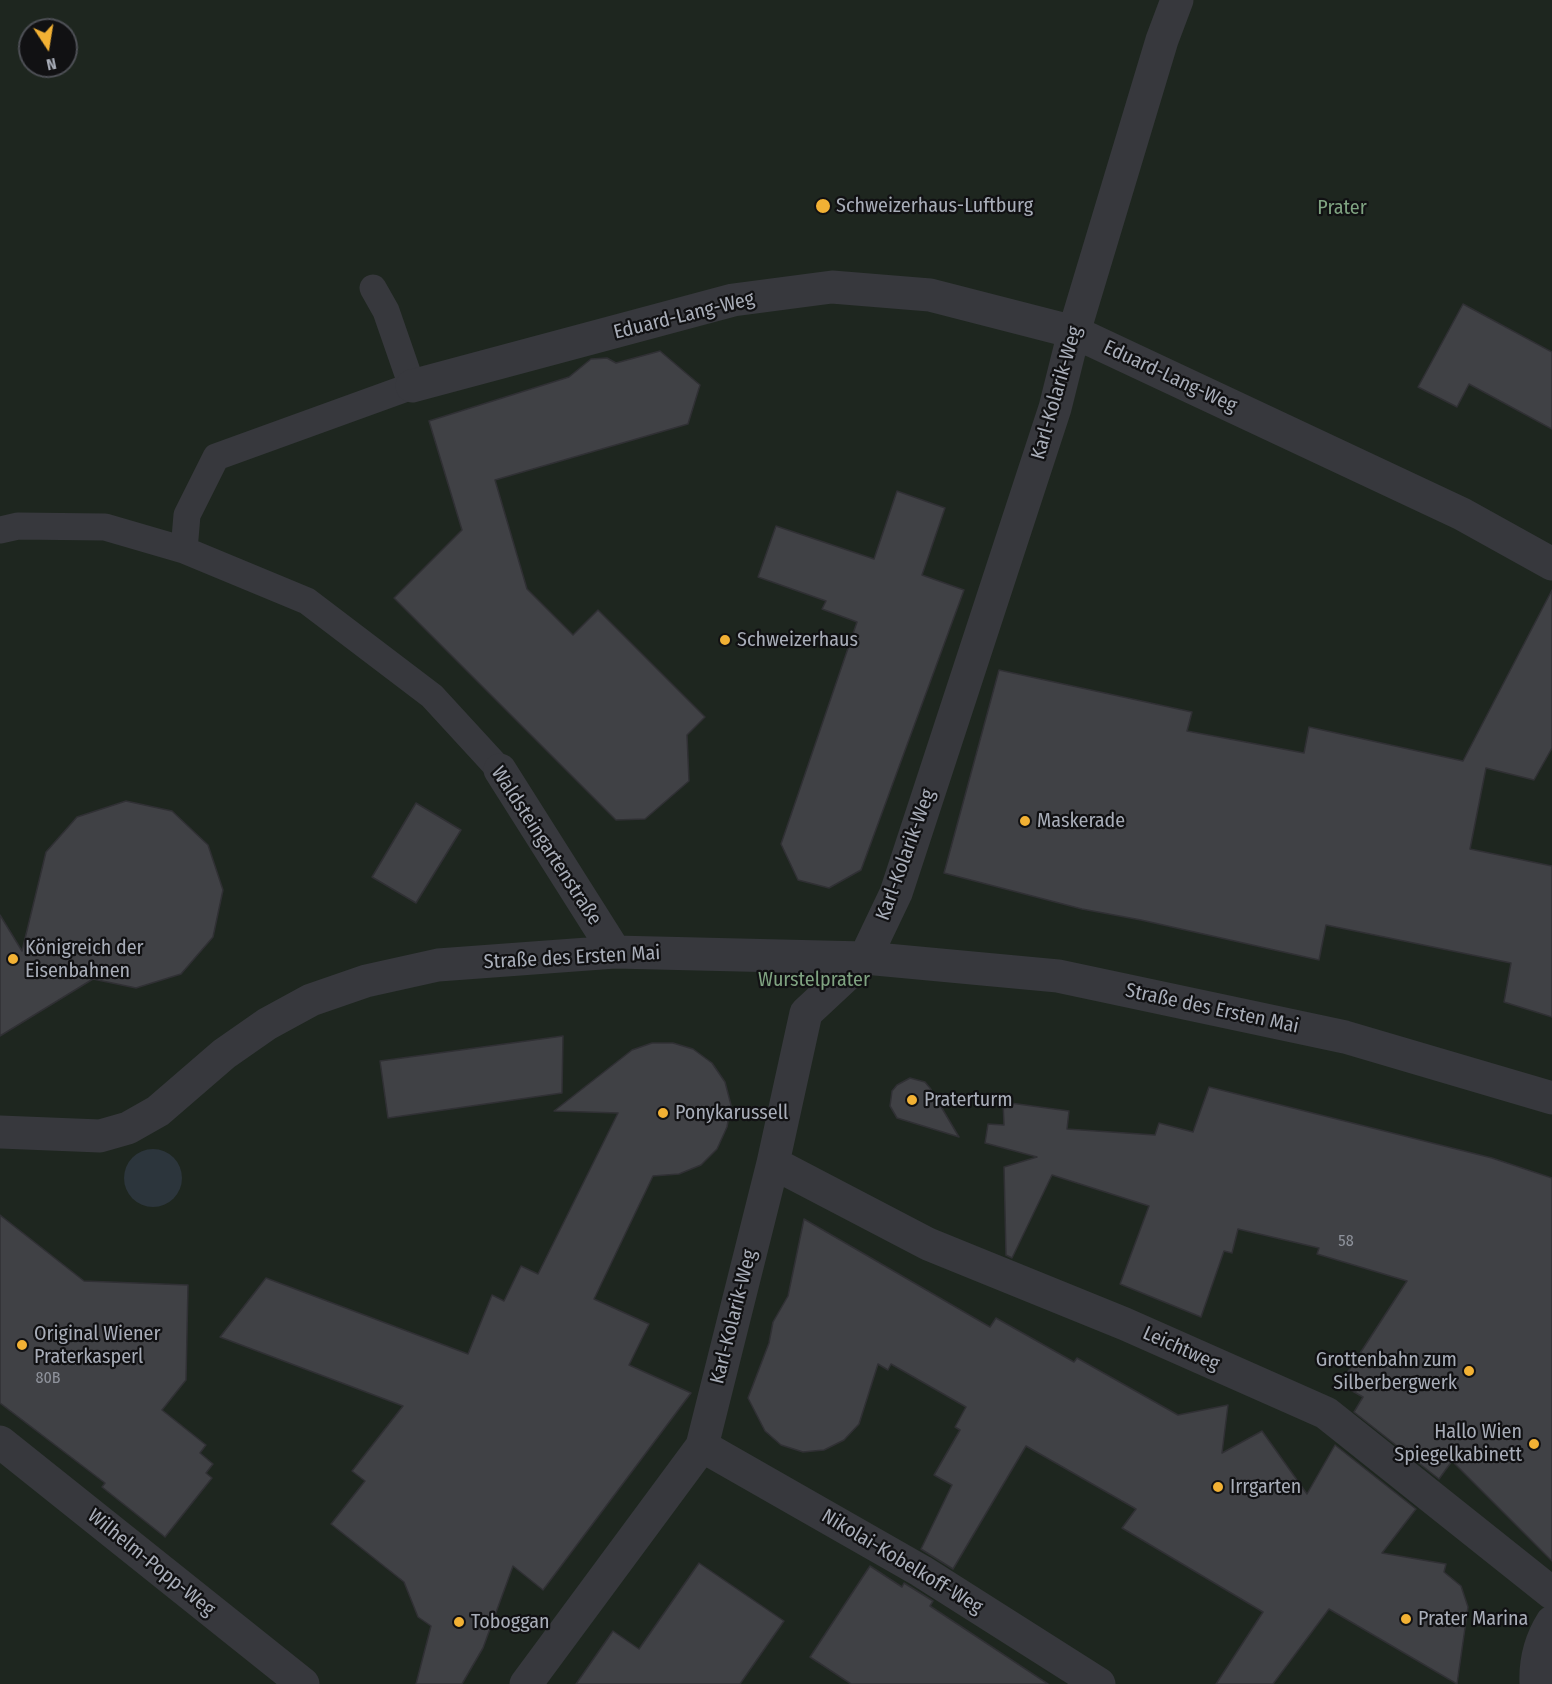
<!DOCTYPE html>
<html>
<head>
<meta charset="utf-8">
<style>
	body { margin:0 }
	#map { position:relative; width:1552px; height:1684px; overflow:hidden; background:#161618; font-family:"Fira Sans Condensed",sans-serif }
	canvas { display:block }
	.north { position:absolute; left:18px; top:18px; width:60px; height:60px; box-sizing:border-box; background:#111113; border:2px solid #4d4f55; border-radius:50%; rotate:168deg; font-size:16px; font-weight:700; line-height:24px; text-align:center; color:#a8adb8 }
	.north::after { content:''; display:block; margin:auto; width:21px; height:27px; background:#f2b134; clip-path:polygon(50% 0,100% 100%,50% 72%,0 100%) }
</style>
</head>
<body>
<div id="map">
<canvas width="1552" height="1684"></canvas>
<div class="north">N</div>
</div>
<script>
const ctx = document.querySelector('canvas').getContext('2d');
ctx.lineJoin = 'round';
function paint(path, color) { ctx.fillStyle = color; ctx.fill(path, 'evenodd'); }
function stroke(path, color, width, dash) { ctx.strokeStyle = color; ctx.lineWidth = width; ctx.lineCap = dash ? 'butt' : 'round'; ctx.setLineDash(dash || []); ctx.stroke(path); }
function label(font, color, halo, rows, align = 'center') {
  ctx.font = font + ' "Fira Sans Condensed",sans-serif'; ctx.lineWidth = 4.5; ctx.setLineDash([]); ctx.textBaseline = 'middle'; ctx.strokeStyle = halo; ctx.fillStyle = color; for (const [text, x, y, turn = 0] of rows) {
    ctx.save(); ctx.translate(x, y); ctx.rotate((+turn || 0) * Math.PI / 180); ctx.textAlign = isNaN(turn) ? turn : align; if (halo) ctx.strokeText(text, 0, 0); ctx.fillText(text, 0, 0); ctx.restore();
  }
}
paint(new Path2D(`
	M 0,0 L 1552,0 L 1552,1684 L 0,1684 ZM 30,30 L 66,30 L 66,66 L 30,66 Z`), '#1e261f');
paint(new Path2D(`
	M124 1178a29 29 0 1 1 58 0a29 29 0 1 1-58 0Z`), '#2c353c');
const building = new Path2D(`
	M 1463,304 L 1552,352 L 1552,429 L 1469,384 L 1457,407 L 1418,387 Z
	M 660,351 L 700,385 L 688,424 L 495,480 L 527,589 L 573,635 L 598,610 L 705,717 L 687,735 L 689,781 L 645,819 L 616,820 L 394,598 L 462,530 L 429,421 L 569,377 L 591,359 L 607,358 L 616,363 Z
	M 897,491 L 945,508 L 922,575 L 964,590 L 861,870 L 829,888 L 798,880 L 781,844 L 857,622 L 822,609 L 826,601 L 758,577 L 776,526 L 874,559 Z
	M 1552,590 L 1552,748 L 1534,780 L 1486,768 L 1470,849 L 1552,866 L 1552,1017 L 1504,1002 L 1511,963 L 1326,925 L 1319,960 L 1141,920 L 1082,909 L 944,873 L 999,670 L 1192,712 L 1187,731 L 1304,753 L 1309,727 L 1463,761 Z
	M 126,801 L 172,811 L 208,845 L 223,890 L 213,937 L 181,974 L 136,988 L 93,979 L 0,1036 L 0,915 L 22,951 L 46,852 L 77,817 Z
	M 416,803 L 461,830 L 416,903 L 372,877 Z
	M 563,1036 L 562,1093 L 388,1118 L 380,1061 Z
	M 652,1043 L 673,1043 L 693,1049 L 712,1063 L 725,1082 L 731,1105 L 727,1127 L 717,1149 L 701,1165 L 679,1174 L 653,1176 L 594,1299 L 649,1324 L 629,1365 L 691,1393 L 543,1590 L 513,1566 L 483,1648 L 462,1684 L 416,1684 L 431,1626 L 418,1617 L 404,1582 L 331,1524 L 365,1481 L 352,1471 L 403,1406 L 220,1337 L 266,1278 L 468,1354 L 492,1295 L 504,1301 L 521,1266 L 538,1274 L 618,1113 L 554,1111 L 632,1050 Z
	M 910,1078 L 925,1082 L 930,1088 L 959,1137 L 897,1118 L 890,1106 L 892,1091 L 897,1085 Z
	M 1209,1087 L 1492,1158 L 1552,1178 L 1552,1561 L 1452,1461 L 1439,1479 L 1354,1412 L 1363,1397 L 1340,1384 L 1407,1281 L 1317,1254 L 1319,1248 L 1238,1229 L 1232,1253 L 1224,1251 L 1201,1317 L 1120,1284 L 1149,1206 L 1052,1175 L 1012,1258 L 1006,1255 L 1004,1167 L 1037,1157 L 985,1143 L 988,1124 L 1004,1125 L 1003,1102 L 1069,1111 L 1067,1129 L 1155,1135 L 1159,1123 L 1193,1132 Z
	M 0,1215 L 84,1281 L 188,1285 L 186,1380 L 162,1410 L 206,1445 L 200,1453 L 213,1464 L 206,1473 L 212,1478 L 165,1537 L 102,1487 L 105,1483 L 0,1403 Z
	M 804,1219 L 990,1327 L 996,1318 L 1074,1362 L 1077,1358 L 1178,1415 L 1228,1405 L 1222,1453 L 1262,1431 L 1307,1494 L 1335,1445 L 1416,1509 L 1382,1553 L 1446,1564 L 1444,1572 L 1461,1586 L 1468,1607 L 1457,1684 L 1329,1609 L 1273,1684 L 1216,1684 L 1263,1612 L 1122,1528 L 1136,1509 L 1026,1446 L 953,1569 L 921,1549 L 952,1485 L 934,1475 L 960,1430 L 955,1427 L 966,1407 L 891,1364 L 888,1370 L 878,1364 L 859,1424 L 844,1440 L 824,1450 L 803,1452 L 781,1445 L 765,1431 L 748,1398 L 769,1343 L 773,1322 L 788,1296 Z
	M 699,1563 L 784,1621 L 740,1684 L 576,1684 L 613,1631 L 639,1649 Z
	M 870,1566 L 902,1587 L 904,1583 L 933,1601 L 930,1606 L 1048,1684 L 851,1684 L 810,1657 Z`);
paint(building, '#404145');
stroke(building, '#303034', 1.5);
stroke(new Path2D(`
	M 0,530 L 18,526 L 105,527 L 184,550 L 307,601 L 432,696 L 500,770
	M 184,550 L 187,515 L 216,457 L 412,386 L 386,311 L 373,288`), '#37383d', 27);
stroke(new Path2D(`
	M 412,386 L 733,300 L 832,287 L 930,295 L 1074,332 L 1462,514 L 1552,564
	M 500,770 L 615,952
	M 0,1132 L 100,1136 L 128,1128 L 158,1111 L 224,1054 L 267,1024 L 311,1000 L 366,981 L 438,965 L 615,952 L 865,958 L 1058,976 L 1345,1037 L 1552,1098
	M 773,1163 L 928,1244 L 1125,1324 L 1326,1413 L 1552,1593
	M 0,1442 L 303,1684
	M 702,1446 L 921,1571 L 1099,1684
	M 526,1684 L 702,1446 L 773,1163 L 806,1013 L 865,958 L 896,893 L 1055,408 L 1074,332 L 1162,40 L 1177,0
	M 1536,1684 C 1535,1662 1540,1641 1552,1622`), '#37383d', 33);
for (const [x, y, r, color] of [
	[823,206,8,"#f2b134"],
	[725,640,6,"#f2b134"],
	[1025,821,6,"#f2b134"],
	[13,959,6,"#f2b134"],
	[912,1100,6,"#f2b134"],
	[663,1113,6,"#f2b134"],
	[22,1345,6,"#f2b134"],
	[1469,1371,6,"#f2b134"],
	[1534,1444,6,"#f2b134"],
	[1218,1487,6,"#f2b134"],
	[1406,1619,6,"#f2b134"],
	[459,1622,6,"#f2b134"]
]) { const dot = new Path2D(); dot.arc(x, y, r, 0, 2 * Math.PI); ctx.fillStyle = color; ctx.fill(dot); stroke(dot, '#111113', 2); }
label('16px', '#8e929b', null, [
	["58",1346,1242],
	["80B",48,1379]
]);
label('20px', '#a8adb8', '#111113', [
	["Schweizerhaus-Luftburg",836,206],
	["Schweizerhaus",737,640],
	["Maskerade",1037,821],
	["Königreich der",25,948],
	["Eisenbahnen",25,971],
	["Praterturm",924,1100],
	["Ponykarussell",675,1113],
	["Original Wiener",34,1334],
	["Praterkasperl",34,1357],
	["Grottenbahn zum",1457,1360,"right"],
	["Silberbergwerk",1457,1383,"right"],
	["Hallo Wien",1522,1432,"right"],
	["Spiegelkabinett",1522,1455,"right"],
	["Irrgarten",1230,1487],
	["Prater Marina",1418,1619],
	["Toboggan",471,1622]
], 'left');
label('20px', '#7fa381', '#111113', [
	["Prater",1342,208],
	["Wurstelprater",814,980]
]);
label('20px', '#a8adb8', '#111113', [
	["Eduard-Lang-Weg",684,316,-14],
	["Eduard-Lang-Weg",1170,377,25],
	["Karl-Kolarik-Weg",1057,393,-74],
	["Waldsteingartenstraße",546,846,57],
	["Karl-Kolarik-Weg",906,855,-70],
	["Straße des Ersten Mai",572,958,-3],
	["Straße des Ersten Mai",1212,1009,12],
	["Karl-Kolarik-Weg",734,1317,-76],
	["Leichtweg",1181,1349,24],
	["Nikolai-Kobelkoff-Weg",902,1562,31],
	["Wilhelm-Popp-Weg",151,1563,39]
]);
</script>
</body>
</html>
